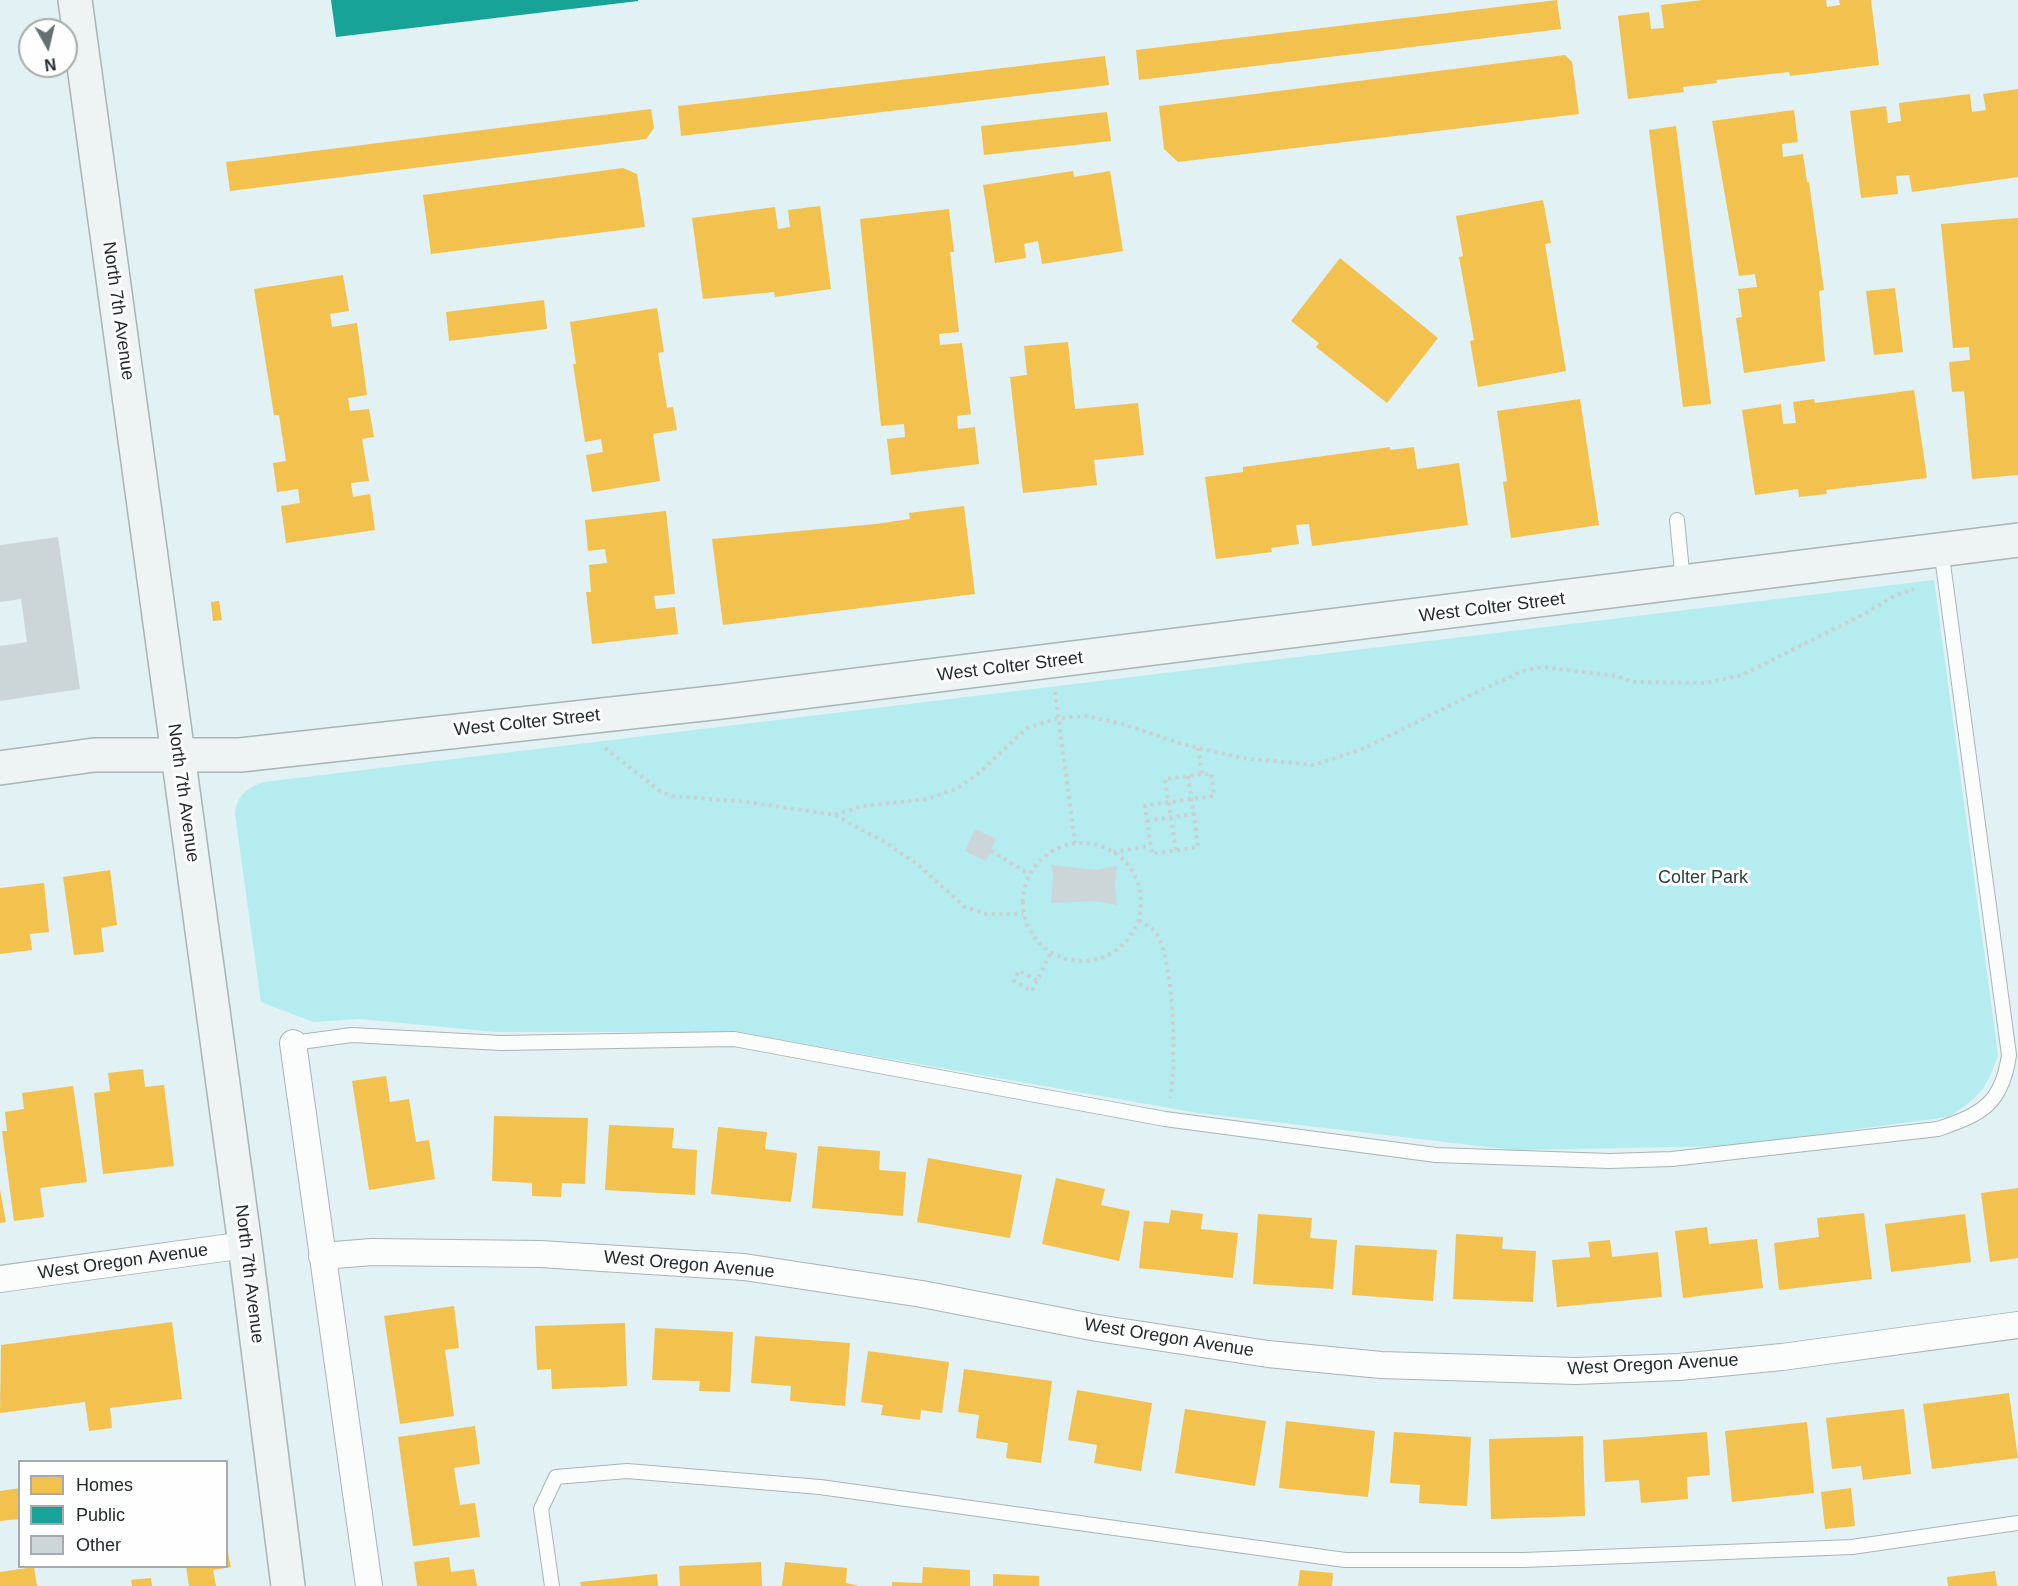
<!DOCTYPE html>
<html>
<head>
<meta charset="utf-8">
<style>
	body { margin:0 }
	#map { position:relative; width:2018px; height:1586px; overflow:hidden; background:#e2f1f3; font-family:Arial,sans-serif }
	canvas { display:block }
	.legend { position:absolute; left:18px; top:1460px; width:210px; height:108px; box-sizing:border-box; background:#fefefe; border:2px solid #a6aaaa; margin:0; padding:8px 10px; list-style:none; font-size:18px; color:#212b2c }
	.legend li { display:flex; align-items:center; gap:12px; height:30px }
	.legend b { width:30px; border:2px solid #a6aaaa }
	.north { position:absolute; left:18px; top:18px; width:60px; height:60px; box-sizing:border-box; background:#fefefe; border:2px solid #a6aaaa; border-radius:50%; rotate:172deg; font-size:16px; font-weight:700; line-height:24px; text-align:center; color:#212b2c }
	.north::after { content:''; display:block; margin:auto; width:21px; height:27px; background:#657072; clip-path:polygon(50% 0,100% 100%,50% 72%,0 100%) }
</style>
</head>
<body>
<div id="map">
<canvas width="2018" height="1586"></canvas>
<ul class="legend">
<li><b style="height:16px;background:#f2c14e"></b>Homes</li>
<li><b style="height:16px;background:#17a398"></b>Public</li>
<li><b style="height:16px;background:#ccd6d8"></b>Other</li>
</ul>
<div class="north">N</div>
</div>
<script>
const ctx = document.querySelector('canvas').getContext('2d');
ctx.lineJoin = 'round';
function paint(path, color) { ctx.fillStyle = color; ctx.fill(path, 'evenodd'); }
function stroke(path, color, width, dash) { ctx.strokeStyle = color; ctx.lineWidth = width; ctx.lineCap = dash ? 'butt' : 'round'; ctx.setLineDash(dash || []); ctx.stroke(path); }
function label(font, color, halo, rows, align = 'center') {
  ctx.font = font + ' Arial,sans-serif'; ctx.lineWidth = 6; ctx.setLineDash([]); ctx.textBaseline = 'middle'; ctx.strokeStyle = halo; ctx.fillStyle = color; for (const [text, x, y, turn = 0] of rows) {
    ctx.save(); ctx.translate(x, y); ctx.rotate((+turn || 0) * Math.PI / 180); ctx.textAlign = isNaN(turn) ? turn : align; if (halo) ctx.strokeText(text, 0, 0); ctx.fillText(text, 0, 0); ctx.restore();
  }
}
paint(new Path2D(`
	M 1934,580 L 1998,1055 C 1986,1091 1979,1097 1948,1117 L 1731,1146 L 1514,1150 L 1198,1113 L 736,1032 L 496,1032 L 360,1019 L 313,1022 L 261,1002 L 235,814 C 237,795 247,788 264,782 Z`), '#b5ecef');
paint(new Path2D(`
	M 1557,0 L 1561,29 L 1139,80 L 1136,50 Z
	M 1702,0 L 1826,0 L 1827,7 L 1840,5 L 1839,0 L 1871,0 L 1879,65 L 1790,76 L 1789,72 L 1716,80 L 1717,83 L 1683,87 L 1684,92 L 1628,99 L 1618,16 L 1649,12 L 1651,29 L 1664,28 L 1661,5 Z
	M 1565,55 L 1572,62 L 1579,114 L 1178,162 L 1164,149 L 1159,106 Z
	M 1105,56 L 1109,85 L 681,136 L 678,106 Z
	M 2018,89 L 2018,177 L 1912,192 L 1909,175 L 1896,176 L 1898,194 L 1861,198 L 1850,111 L 1886,106 L 1888,123 L 1901,121 L 1899,103 L 1970,94 L 1972,112 L 1986,110 L 1983,94 Z
	M 651,109 L 654,128 L 646,139 L 230,191 L 226,162 Z
	M 1794,110 L 1798,142 L 1782,144 L 1783,157 L 1803,154 L 1807,182 L 1809,182 L 1824,290 L 1819,291 L 1825,361 L 1744,373 L 1736,318 L 1742,317 L 1738,289 L 1757,287 L 1755,274 L 1739,276 L 1712,121 Z
	M 1107,112 L 1111,141 L 984,155 L 981,126 Z
	M 1676,126 L 1711,404 L 1683,407 L 1649,130 Z
	M 623,168 L 637,174 L 645,227 L 431,254 L 423,195 Z
	M 1073,171 L 1074,177 L 1110,171 L 1123,251 L 1042,264 L 1038,241 L 1024,244 L 1026,258 L 995,263 L 983,185 Z
	M 1543,200 L 1551,243 L 1545,244 L 1566,371 L 1478,387 L 1470,341 L 1474,340 L 1459,257 L 1463,256 L 1456,216 Z
	M 820,206 L 831,289 L 775,297 L 774,292 L 703,299 L 692,218 L 775,207 L 778,229 L 790,227 L 788,210 Z
	M 949,209 L 954,252 L 950,252 L 959,332 L 939,334 L 940,345 L 962,343 L 971,414 L 957,416 L 958,429 L 975,427 L 979,464 L 891,475 L 887,439 L 905,437 L 904,424 L 881,426 L 860,219 Z
	M 2018,218 L 2018,475 L 1972,479 L 1964,391 L 1952,392 L 1949,362 L 1970,360 L 1969,347 L 1953,348 L 1941,224 Z
	M 1340,258 L 1438,338 L 1387,403 L 1316,347 L 1319,343 L 1291,321 Z
	M 343,275 L 349,311 L 330,314 L 332,327 L 357,323 L 367,395 L 348,398 L 350,411 L 369,409 L 374,437 L 362,439 L 369,481 L 351,483 L 353,497 L 370,494 L 375,530 L 286,543 L 281,506 L 300,503 L 298,489 L 277,492 L 273,463 L 286,461 L 279,415 L 274,415 L 254,289 Z
	M 1895,288 L 1903,352 L 1874,355 L 1866,291 Z
	M 544,300 L 547,329 L 449,341 L 446,312 Z
	M 657,308 L 664,352 L 658,353 L 667,408 L 673,407 L 677,430 L 653,434 L 660,481 L 592,492 L 586,455 L 603,452 L 601,439 L 585,442 L 573,364 L 576,364 L 570,322 Z
	M 1068,342 L 1075,409 L 1138,403 L 1144,455 L 1094,460 L 1097,485 L 1023,493 L 1010,377 L 1027,375 L 1024,346 Z
	M 1914,390 L 1927,478 L 1826,490 L 1827,494 L 1799,497 L 1798,489 L 1755,495 L 1742,410 L 1781,404 L 1783,424 L 1796,423 L 1793,402 L 1814,399 L 1815,403 Z
	M 1580,399 L 1599,525 L 1511,538 L 1503,482 L 1507,481 L 1497,411 Z
	M 1390,447 L 1390,450 L 1414,447 L 1417,469 L 1459,463 L 1468,525 L 1312,546 L 1309,524 L 1296,525 L 1299,544 L 1271,548 L 1272,552 L 1216,559 L 1205,477 L 1243,472 L 1243,467 Z
	M 964,506 L 975,594 L 723,625 L 712,539 L 876,524 L 910,519 L 909,513 Z
	M 666,511 L 675,594 L 654,596 L 656,609 L 675,607 L 678,634 L 592,644 L 586,592 L 591,592 L 589,565 L 607,563 L 605,549 L 588,551 L 585,520 Z
	M 219,601 L 222,620 L 213,621 L 211,602 Z
	M 110,870 L 117,925 L 101,928 L 104,952 L 74,955 L 63,877 Z
	M 44,883 L 49,932 L 30,934 L 32,950 L 0,954 L 0,888 Z
	M 143,1069 L 145,1087 L 164,1085 L 174,1166 L 103,1174 L 94,1093 L 110,1091 L 108,1073 Z
	M 386,1076 L 390,1102 L 409,1099 L 416,1142 L 429,1140 L 435,1179 L 369,1190 L 352,1081 Z
	M 73,1086 L 87,1182 L 40,1188 L 44,1217 L 14,1221 L 2,1131 L 7,1131 L 5,1112 L 24,1109 L 22,1093 Z
	M 494,1116 L 588,1118 L 585,1184 L 562,1183 L 561,1197 L 532,1196 L 532,1183 L 492,1181 Z
	M 609,1125 L 674,1128 L 672,1148 L 697,1150 L 695,1195 L 605,1190 Z
	M 718,1127 L 767,1132 L 765,1149 L 797,1153 L 791,1202 L 711,1194 Z
	M 818,1146 L 880,1151 L 879,1170 L 906,1172 L 903,1216 L 812,1208 Z
	M 928,1158 L 1022,1175 L 1010,1238 L 917,1222 Z
	M 1056,1178 L 1105,1189 L 1101,1205 L 1130,1211 L 1119,1261 L 1042,1244 Z
	M 2018,1188 L 2018,1258 L 1990,1262 L 1981,1193 Z
	M 0,1190 L 6,1222 L 0,1223 Z
	M 1171,1210 L 1203,1214 L 1201,1229 L 1238,1233 L 1233,1278 L 1139,1268 L 1144,1221 L 1169,1223 Z
	M 1864,1213 L 1872,1279 L 1779,1290 L 1774,1243 L 1819,1237 L 1817,1218 Z
	M 1258,1214 L 1312,1218 L 1310,1238 L 1337,1240 L 1333,1289 L 1253,1284 Z
	M 1965,1214 L 1971,1262 L 1891,1272 L 1885,1224 Z
	M 1707,1227 L 1709,1244 L 1757,1239 L 1763,1288 L 1683,1298 L 1675,1231 Z
	M 1456,1234 L 1503,1237 L 1502,1249 L 1536,1251 L 1533,1302 L 1453,1299 Z
	M 1610,1240 L 1612,1257 L 1658,1252 L 1662,1297 L 1557,1307 L 1552,1260 L 1590,1257 L 1588,1242 Z
	M 1355,1245 L 1437,1250 L 1433,1301 L 1352,1295 Z
	M 454,1306 L 459,1348 L 445,1350 L 454,1416 L 400,1424 L 384,1316 Z
	M 172,1322 L 182,1399 L 110,1408 L 112,1428 L 89,1431 L 85,1402 L 0,1413 L 1,1345 Z
	M 625,1323 L 627,1386 L 552,1389 L 551,1369 L 537,1370 L 535,1326 Z
	M 655,1328 L 733,1332 L 730,1392 L 699,1391 L 700,1381 L 652,1380 Z
	M 755,1336 L 850,1343 L 845,1406 L 790,1401 L 791,1386 L 751,1383 Z
	M 868,1351 L 949,1362 L 942,1413 L 921,1410 L 920,1420 L 881,1415 L 883,1405 L 861,1402 Z
	M 964,1369 L 1052,1381 L 1041,1463 L 1006,1458 L 1008,1443 L 976,1438 L 979,1415 L 958,1412 Z
	M 1077,1390 L 1152,1403 L 1141,1471 L 1094,1463 L 1097,1445 L 1068,1440 Z
	M 2009,1393 L 2018,1458 L 1932,1469 L 1923,1404 Z
	M 1185,1409 L 1266,1421 L 1255,1486 L 1175,1473 Z
	M 1904,1409 L 1911,1474 L 1863,1480 L 1861,1466 L 1832,1469 L 1826,1418 Z
	M 1286,1421 L 1375,1431 L 1368,1497 L 1279,1488 Z
	M 1807,1422 L 1814,1493 L 1732,1502 L 1725,1431 Z
	M 475,1426 L 480,1464 L 454,1468 L 460,1505 L 475,1503 L 480,1537 L 413,1546 L 398,1437 Z
	M 1394,1432 L 1471,1437 L 1467,1506 L 1419,1503 L 1420,1485 L 1390,1483 Z
	M 1707,1432 L 1710,1475 L 1687,1477 L 1688,1499 L 1641,1503 L 1639,1480 L 1605,1482 L 1603,1440 Z
	M 1583,1436 L 1585,1516 L 1491,1519 L 1489,1439 Z
	M 20,1488 L 20,1519 L 0,1521 L 0,1491 Z
	M 1851,1488 L 1855,1526 L 1825,1529 L 1821,1492 Z
	M 226,1543 L 231,1567 L 213,1570 L 216,1586 L 189,1586 L 186,1566 L 226,1566 Z
	M 449,1557 L 451,1572 L 474,1569 L 477,1586 L 417,1586 L 414,1562 Z
	M 761,1562 L 762,1586 L 680,1586 L 679,1566 Z
	M 785,1562 L 847,1568 L 846,1583 L 859,1586 L 782,1586 Z
	M 34,1567 L 37,1586 L 0,1586 L 0,1572 Z
	M 923,1567 L 970,1570 L 970,1586 L 892,1586 L 892,1582 L 922,1583 Z
	M 1300,1570 L 1333,1573 L 1332,1586 L 1298,1586 Z
	M 1995,1571 L 1997,1586 L 1948,1586 L 1947,1577 Z
	M 657,1574 L 658,1586 L 581,1586 L 580,1582 Z
	M 993,1574 L 1039,1576 L 1039,1586 L 993,1586 Z
	M 151,1578 L 152,1586 L 132,1586 L 131,1580 Z`), '#f2c14e');
paint(new Path2D(`
	M 331,0 L 638,0 L 638,1 L 336,37 Z`), '#17a398');
paint(new Path2D(`
	M 58,537 L 80,689 L 0,701 L 0,646 L 27,642 L 21,599 L 0,602 L 0,545 Z
	M 975,829 L 996,839 L 986,861 L 965,851 Z
	M 1051,865 L 1096,870 L 1117,866 L 1115,888 L 1117,905 L 1094,901 L 1051,903 L 1053,876 Z`), '#ccd6d8');
const lane = new Path2D(`
	M 1677,520 L 1683,582
	M 293,1043 L 352,1035 L 501,1043 L 734,1039 L 1165,1119 L 1436,1155 L 1609,1161 L 1672,1159 L 1938,1129 C 1982,1114 2002,1104 2009,1055 L 1941,549
	M 552,1586 L 541,1509 L 556,1477 L 627,1471 L 820,1487 L 1345,1560 L 1524,1560 L 1852,1547 L 2018,1523`);
const street = new Path2D(`
	M 293,1043 L 369,1586
	M 322,1256 L 372,1252 L 540,1254 L 744,1267 L 922,1294 L 1097,1328 L 1268,1354 L 1381,1365 L 1576,1371 L 1679,1367 L 1782,1357 L 2018,1325
	M 0,1279 L 245,1245`);
const secondary = new Path2D(`
	M 75,0 L 245,1245 L 288,1586
	M 0,768 L 94,755 L 240,755 L 721,702 L 2018,540`);
stroke(lane, '#a9b4b6', 16);
stroke(street, '#a9b4b6', 28);
stroke(secondary, '#a9b4b6', 36);
stroke(new Path2D(`
	M 1055,692 L 1075,843
	M 605,748 L 660,791 L 672,796 L 747,802 L 835,815 L 888,844 L 917,864 L 965,907 L 987,914 L 1023,914
	M 1198,748 L 1202,774
	M 835,815 L 862,806 L 928,799 L 958,788 L 980,772 L 1027,728 L 1058,718 L 1086,716 L 1123,724 L 1182,744 L 1242,758 L 1314,765 L 1365,748 L 1479,691 L 1523,671 L 1542,667 L 1617,676 L 1633,682 L 1706,683 L 1742,675 L 1864,614 L 1894,596 L 1914,589
	M 1147,821 L 1194,814
	M1023 902a59 59 0 1 1 118 0a59 59 0 1 1-118 0Z
	M 1176,850 L 1165,779 L 1211,773 L 1214,796 C 1191,799 1168,802 1145,806 L 1152,854 L 1198,847 C 1195,823 1192,800 1188,776
	M 991,851 L 1029,874
	M 1113,852 L 1150,846
	M 1139,920 C 1144,924 1153,928 1157,934 C 1174,964 1177,1063 1170,1098
	M 1037,980 L 1019,971 L 1014,981 L 1032,991 L 1051,952`), '#cbd0d0', 4, [3, 4.5]);
stroke(lane, '#fbfdfd', 14);
stroke(street, '#fbfdfd', 26);
stroke(secondary, '#eef4f4', 33);
label('18px', '#212b2c', '#fefefe', [
	["North 7th Avenue",118,311,82],
	["West Colter Street",1492,608,-7],
	["West Colter Street",1010,667,-7],
	["West Colter Street",527,723,-6],
	["North 7th Avenue",183,793,82],
	["West Oregon Avenue",123,1262,-8],
	["West Oregon Avenue",689,1265,5],
	["North 7th Avenue",249,1274,83],
	["West Oregon Avenue",1169,1338,9],
	["West Oregon Avenue",1653,1365,-3]
]);
label('18px', '#284243', '#fefefe', [
	["Colter Park",1703,878]
]);
</script>
</body>
</html>
